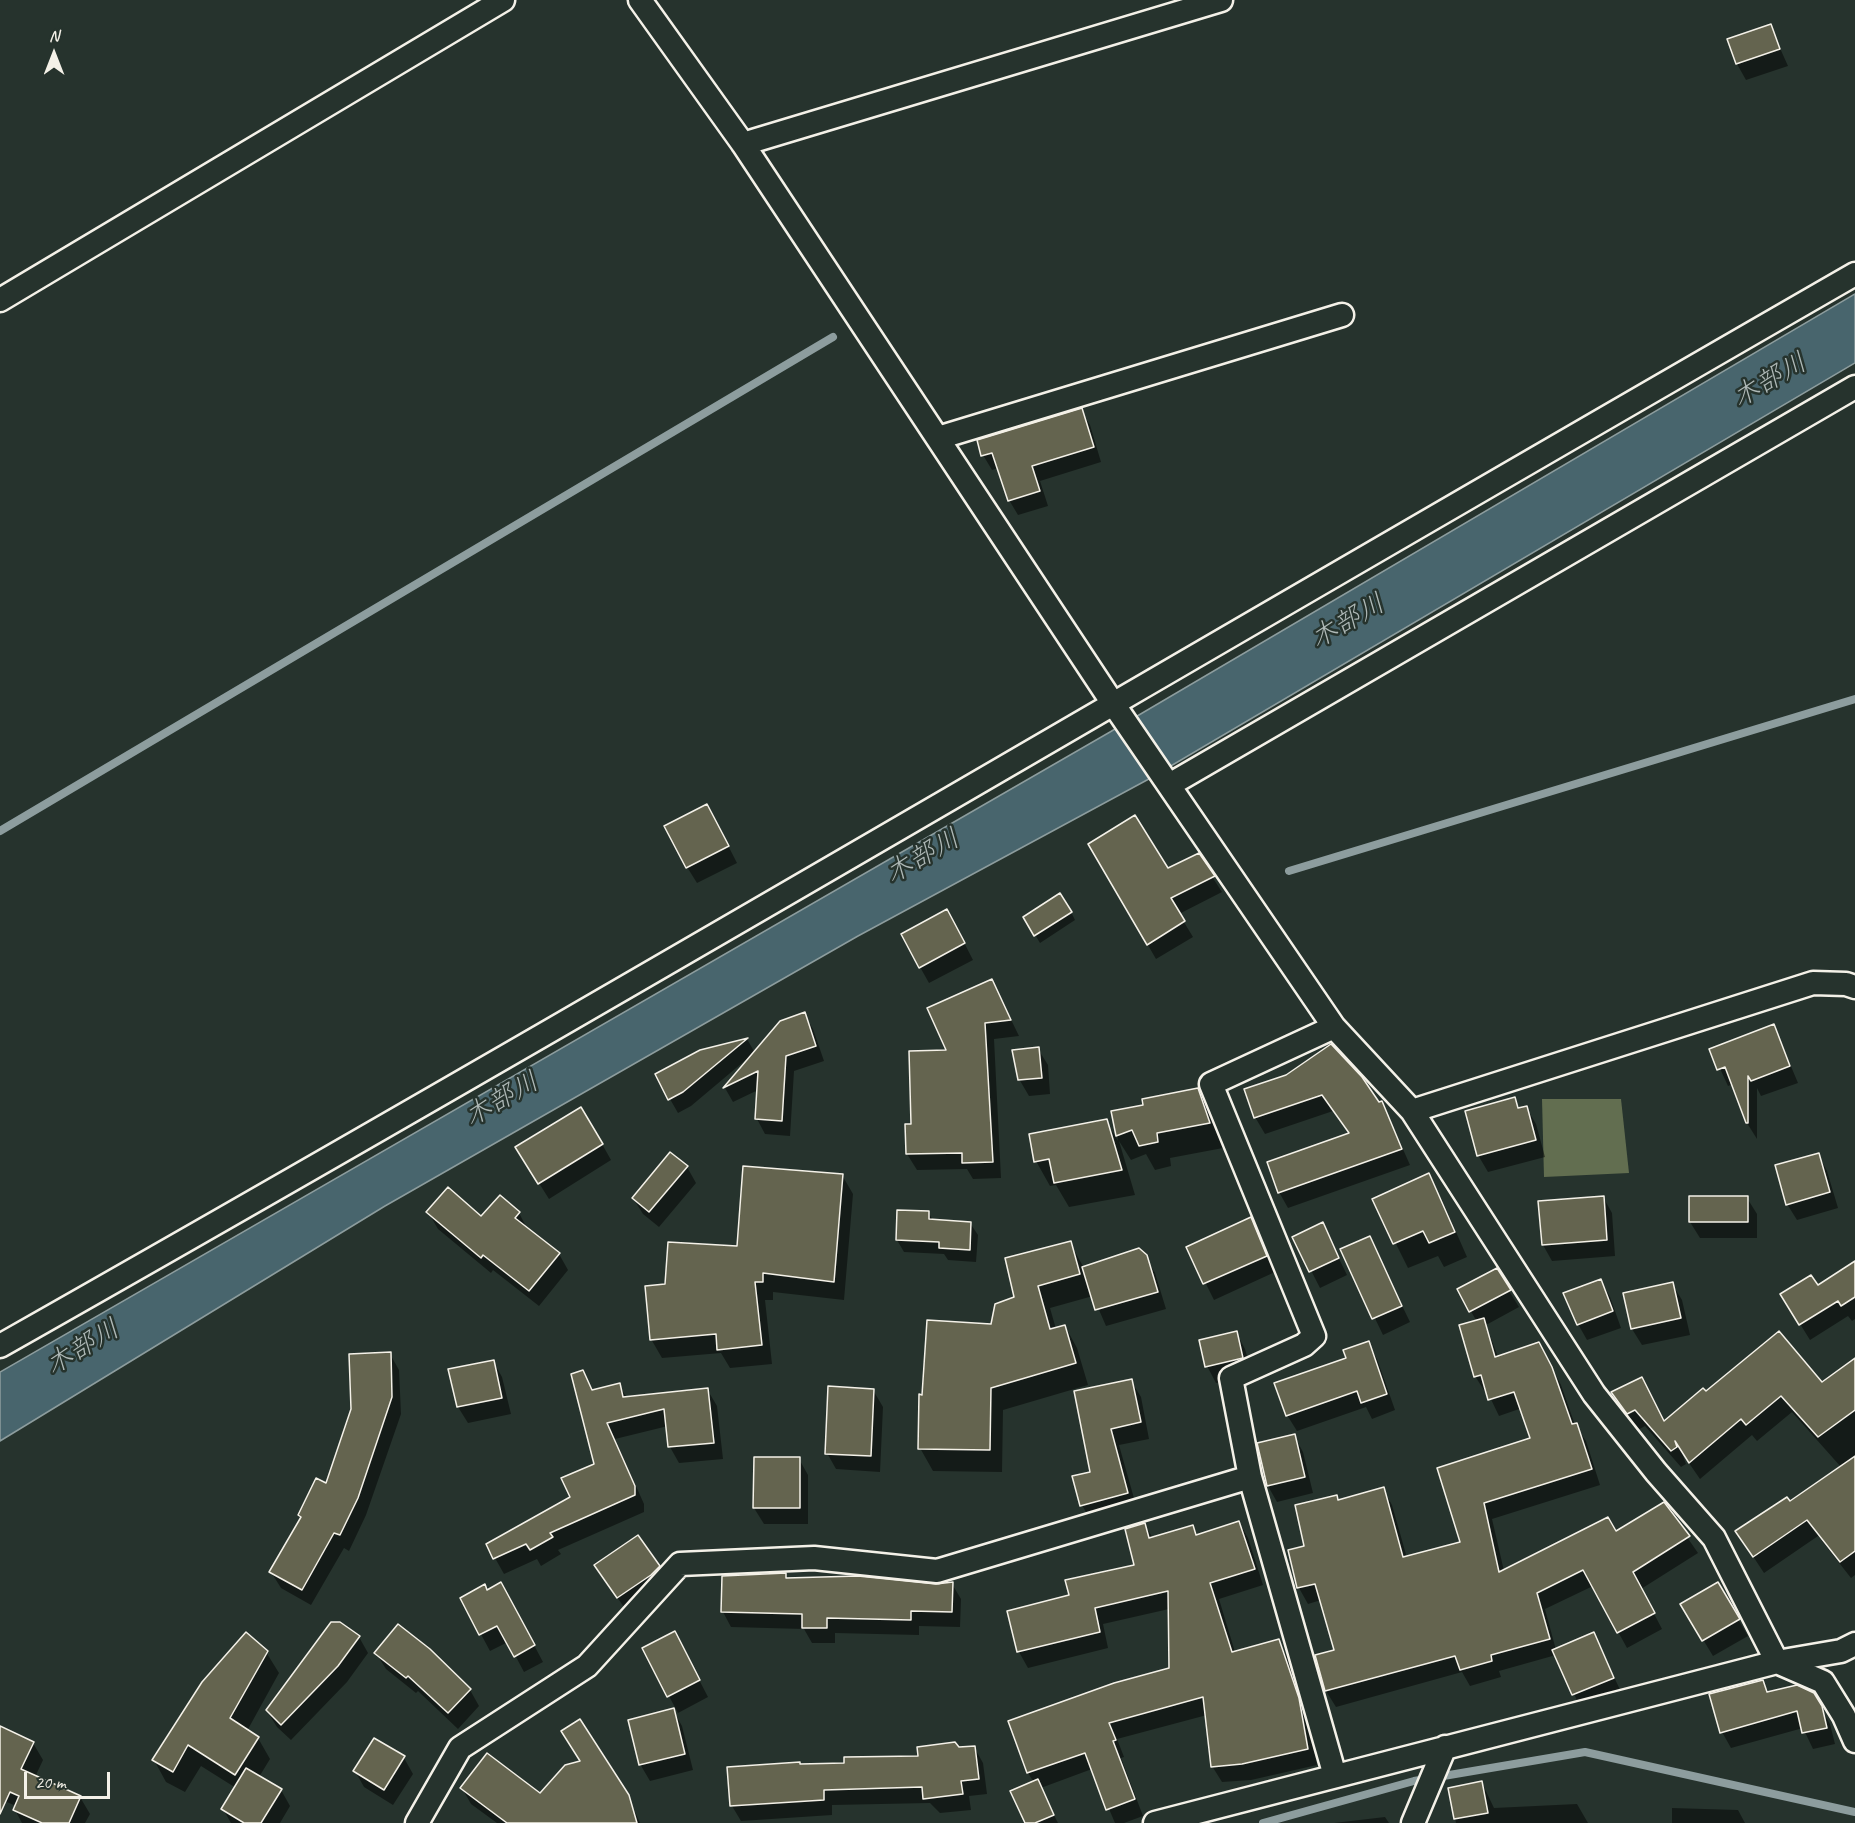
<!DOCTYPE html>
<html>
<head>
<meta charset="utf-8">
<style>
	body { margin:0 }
	#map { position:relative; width:1855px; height:1823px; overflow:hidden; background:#26332d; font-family:Caveat,sans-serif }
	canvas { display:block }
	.north { position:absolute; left:24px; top:24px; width:60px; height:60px; -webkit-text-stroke:4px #26332d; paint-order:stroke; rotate:0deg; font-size:16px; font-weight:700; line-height:24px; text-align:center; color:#f4f1e8 }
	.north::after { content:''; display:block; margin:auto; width:21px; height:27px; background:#f4f1e8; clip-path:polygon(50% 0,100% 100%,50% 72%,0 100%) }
	.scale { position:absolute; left:24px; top:1772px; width:86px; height:27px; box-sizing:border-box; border:3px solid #f4f1e8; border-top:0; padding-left:8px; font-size:18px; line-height:21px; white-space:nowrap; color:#f4f1e8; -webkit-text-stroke:4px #26332d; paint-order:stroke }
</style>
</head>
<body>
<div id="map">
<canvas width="1855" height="1823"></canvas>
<div class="north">N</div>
<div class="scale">20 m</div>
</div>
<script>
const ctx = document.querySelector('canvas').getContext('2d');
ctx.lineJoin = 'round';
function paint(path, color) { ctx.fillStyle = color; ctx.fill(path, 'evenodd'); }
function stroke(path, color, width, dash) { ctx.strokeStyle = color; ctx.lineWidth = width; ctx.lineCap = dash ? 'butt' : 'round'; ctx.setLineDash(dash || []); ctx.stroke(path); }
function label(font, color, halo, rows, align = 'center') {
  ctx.font = font + ' Caveat,"Klee One",sans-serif'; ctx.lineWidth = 5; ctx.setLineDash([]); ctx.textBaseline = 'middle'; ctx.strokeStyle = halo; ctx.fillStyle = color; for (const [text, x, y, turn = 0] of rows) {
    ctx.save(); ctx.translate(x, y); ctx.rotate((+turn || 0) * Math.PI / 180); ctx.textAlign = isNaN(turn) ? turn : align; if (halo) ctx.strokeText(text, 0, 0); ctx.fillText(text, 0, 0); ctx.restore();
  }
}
paint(new Path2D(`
	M 1542,1099 L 1621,1099 L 1629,1173 L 1544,1177 Z`), '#626e50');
const water = new Path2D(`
	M 1855,294 L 1855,363 L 1147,780 L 858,936 L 385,1206 L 0,1441 L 0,1372 L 1110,732 Z`);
paint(water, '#48656d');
stroke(water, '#8d9d9e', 1.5);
paint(new Path2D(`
	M 1770,26 L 1788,66 L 1746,80 L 1737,64 L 1729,40 Z
	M 1081,410 L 1090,425 L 1101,462 L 1040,481 L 1048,506 L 1018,515 L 1009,500 L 999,468 L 992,470 L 983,455 Z
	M 716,822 L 737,863 L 697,883 L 687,867 Z
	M 1090,845 L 1167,870 L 1198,855 L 1222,892 L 1179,914 L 1193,937 L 1156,959 Z
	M 1071,912 L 1075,920 L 1040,943 L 1025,918 Z
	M 956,927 L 973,960 L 929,983 L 920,967 Z
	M 992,981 L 1019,1036 L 994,1039 L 1001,1178 L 973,1179 L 967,1169 L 917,1170 L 907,1154 L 913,1126 L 948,1052 Z
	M 804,1014 L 813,1029 L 824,1061 L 794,1071 L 790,1136 L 765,1134 L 757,1119 L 758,1090 L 733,1102 L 725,1088 L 748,1058 L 691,1106 L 678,1113 L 670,1099 L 700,1051 L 747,1039 L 755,1053 Z
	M 1774,1026 L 1798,1083 L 1761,1096 L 1757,1088 L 1757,1139 L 1747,1123 L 1733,1084 L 1728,1086 L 1711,1049 Z
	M 1038,1049 L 1048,1065 L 1050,1094 L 1029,1096 L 1019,1079 Z
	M 1287,1077 L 1382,1102 L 1410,1165 L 1288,1208 L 1279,1192 L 1350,1135 L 1333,1111 L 1265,1134 L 1255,1117 Z
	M 1197,1089 L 1212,1114 L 1223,1148 L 1170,1158 L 1171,1166 L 1155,1170 L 1146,1154 L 1131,1160 L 1119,1141 L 1135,1195 L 1069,1207 L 1056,1185 L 1050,1186 L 1036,1161 L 1106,1121 L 1118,1141 L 1113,1113 L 1145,1106 Z
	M 1514,1099 L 1520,1109 L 1526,1107 L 1536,1124 L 1545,1157 L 1488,1172 L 1478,1155 Z
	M 602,1144 L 611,1160 L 549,1199 L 527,1164 Z
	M 1818,1154 L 1827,1171 L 1838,1208 L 1797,1220 L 1787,1204 Z
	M 687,1167 L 696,1183 L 659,1227 L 643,1214 L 633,1198 Z
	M 842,1175 L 853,1194 L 844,1300 L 773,1292 L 773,1300 L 765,1300 L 772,1364 L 730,1368 L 721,1353 L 662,1358 L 651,1339 L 667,1285 L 739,1248 Z
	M 1428,1175 L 1442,1200 L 1467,1257 L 1444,1267 L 1438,1256 L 1408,1268 L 1374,1200 Z
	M 1603,1197 L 1612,1213 L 1615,1256 L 1552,1261 L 1543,1245 Z
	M 1690,1198 L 1747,1198 L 1757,1214 L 1757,1238 L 1700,1238 L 1690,1222 Z
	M 428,1212 L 482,1218 L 519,1213 L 528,1230 L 559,1254 L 568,1270 L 539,1306 L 493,1270 L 491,1273 L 438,1229 Z
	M 929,1213 L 933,1221 L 970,1223 L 978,1235 L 976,1262 L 948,1260 L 944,1254 L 904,1252 L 897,1240 Z
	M 1250,1219 L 1275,1272 L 1214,1300 L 1188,1248 Z
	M 1322,1224 L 1347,1275 L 1320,1288 L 1294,1237 Z
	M 1369,1238 L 1410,1322 L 1383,1335 L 1342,1250 Z
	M 1070,1243 L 1084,1268 L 1145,1256 L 1155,1273 L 1166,1309 L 1106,1326 L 1093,1296 L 1050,1308 L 1056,1329 L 1065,1326 L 1077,1348 L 1088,1385 L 1003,1410 L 1002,1472 L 933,1471 L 920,1448 L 924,1396 Z
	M 1855,1263 L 1855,1319 L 1852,1321 L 1848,1316 L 1810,1340 L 1792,1311 L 1817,1287 Z
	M 1496,1270 L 1519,1307 L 1486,1325 L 1498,1357 L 1548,1360 L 1561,1385 L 1575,1425 L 1586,1441 L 1600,1485 L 1492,1519 L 1504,1571 L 1616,1533 L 1664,1504 L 1698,1553 L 1641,1589 L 1662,1629 L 1627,1648 L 1593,1586 L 1545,1609 L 1556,1650 L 1594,1634 L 1622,1694 L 1582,1711 L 1556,1655 L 1499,1671 L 1501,1677 L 1470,1686 L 1462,1672 L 1336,1707 L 1326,1691 L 1317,1656 L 1335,1651 L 1321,1600 L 1308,1604 L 1299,1588 L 1290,1552 L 1306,1547 L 1336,1496 L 1339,1501 L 1383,1489 L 1392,1505 L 1407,1558 L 1462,1543 L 1438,1469 L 1532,1439 L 1522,1408 L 1499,1416 L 1487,1391 L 1485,1392 L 1475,1376 L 1477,1322 L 1459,1290 Z
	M 1601,1281 L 1610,1297 L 1621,1328 L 1587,1340 L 1578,1324 Z
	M 1672,1284 L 1682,1300 L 1690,1335 L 1642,1345 L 1632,1329 L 1624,1294 Z
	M 1236,1332 L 1245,1349 L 1252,1374 L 1216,1383 L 1207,1366 Z
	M 1368,1343 L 1377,1359 L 1395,1410 L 1372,1419 L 1366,1407 L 1297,1431 L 1287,1415 Z
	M 390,1354 L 399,1370 L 401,1414 L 366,1515 L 349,1551 L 344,1548 L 311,1605 L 281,1588 L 271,1572 L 302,1518 L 300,1515 L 327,1485 Z
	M 1855,1360 L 1855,1575 L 1851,1578 L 1818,1536 L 1764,1573 L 1737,1532 L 1789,1503 L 1841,1467 L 1792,1412 L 1757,1441 L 1752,1435 L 1700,1479 L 1682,1453 L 1686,1464 L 1681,1467 L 1645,1426 L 1638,1430 L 1614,1393 L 1642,1378 L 1665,1423 L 1706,1393 L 1821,1384 Z
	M 493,1361 L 502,1377 L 511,1414 L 468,1423 L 458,1407 Z
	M 582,1372 L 593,1391 L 619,1385 L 627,1398 L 707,1389 L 717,1406 L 723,1459 L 679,1463 L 670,1447 L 668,1426 L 615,1439 L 644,1504 L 644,1512 L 558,1550 L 561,1554 L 541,1566 L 537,1559 L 504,1574 L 495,1558 L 572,1497 L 596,1464 Z
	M 1131,1381 L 1141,1397 L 1149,1439 L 1119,1445 L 1137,1509 L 1091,1521 L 1082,1505 L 1092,1473 Z
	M 873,1390 L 883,1407 L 880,1472 L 836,1469 L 827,1453 Z
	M 1294,1436 L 1303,1452 L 1313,1493 L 1277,1502 L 1268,1486 Z
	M 799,1459 L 808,1475 L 808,1524 L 764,1524 L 754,1508 Z
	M 1239,1522 L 1248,1538 L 1263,1585 L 1219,1599 L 1235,1652 L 1278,1641 L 1287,1657 L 1307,1716 L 1317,1765 L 1251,1780 L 1222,1782 L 1212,1766 L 1207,1715 L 1117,1739 L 1124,1757 L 1121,1758 L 1143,1816 L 1124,1823 L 1115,1823 L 1092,1769 L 1038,1789 L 1028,1773 L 1010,1722 L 1170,1669 L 1169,1609 L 1103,1624 L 1108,1648 L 1028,1668 L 1019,1652 L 1009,1612 L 1071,1596 L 1136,1566 L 1144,1524 L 1153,1538 L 1192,1527 L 1197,1536 Z
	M 658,1567 L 668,1584 L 628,1613 L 606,1581 Z
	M 785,1574 L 788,1579 L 936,1586 L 952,1584 L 961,1599 L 960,1627 L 919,1626 L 919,1635 L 835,1633 L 835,1643 L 812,1643 L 804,1629 L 731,1627 L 723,1612 Z
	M 1717,1584 L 1748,1636 L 1713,1656 L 1682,1605 Z
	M 487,1591 L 510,1600 L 543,1662 L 524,1672 L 508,1642 L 490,1651 L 462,1599 Z
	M 359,1637 L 368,1653 L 347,1682 L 291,1740 L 277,1727 L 267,1711 Z
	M 682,1647 L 708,1697 L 678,1713 L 644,1649 Z
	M 266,1652 L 279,1673 L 247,1731 L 258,1738 L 270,1759 L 259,1777 L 281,1790 L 290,1806 L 280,1823 L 231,1823 L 223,1809 L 236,1788 L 201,1766 L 185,1792 L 166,1782 L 154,1760 Z
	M 376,1653 L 470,1690 L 479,1706 L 458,1729 L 418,1691 L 416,1693 L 386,1669 Z
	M 1762,1681 L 1769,1693 L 1813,1694 L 1830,1724 L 1835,1744 L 1813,1749 L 1803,1728 L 1731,1748 L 1722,1732 Z
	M 673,1710 L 682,1726 L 693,1770 L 650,1781 L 640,1764 Z
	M 0,1728 L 33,1743 L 43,1760 L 35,1777 L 80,1797 L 90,1814 L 85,1823 L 22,1823 L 15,1810 L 16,1806 L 0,1799 Z
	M 974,1747 L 983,1763 L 987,1794 L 969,1796 L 971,1810 L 940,1813 L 930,1803 L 832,1805 L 832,1815 L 741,1821 L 732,1806 L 800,1766 L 920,1758 Z
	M 404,1758 L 413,1774 L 393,1805 L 364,1787 L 355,1771 Z
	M 1482,1783 L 1494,1808 L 1577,1804 L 1588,1823 L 1456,1823 L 1450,1789 Z
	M 462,1788 L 540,1795 L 628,1796 L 640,1823 L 497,1823 L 471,1804 Z
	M 1042,1792 L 1058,1823 L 1026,1823 Z
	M 1672,1808 L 1738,1810 L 1745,1823 L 1672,1823 Z
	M 1385,1817 L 1389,1823 L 1334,1823 Z`), '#0007');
stroke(new Path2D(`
	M 0,831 L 833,337
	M 1289,871 L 1855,699
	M 1263,1823 L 1414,1781 L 1585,1752 L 1855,1812`), '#8d9d9e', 8);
const building = new Path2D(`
	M 1771,24 L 1780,49 L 1736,64 L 1727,39 Z
	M 1082,408 L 1094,447 L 1032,466 L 1040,491 L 1008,501 L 992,453 L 981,456 L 977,440 Z
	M 707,804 L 729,846 L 686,868 L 664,826 Z
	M 1135,815 L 1168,868 L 1199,853 L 1215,876 L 1171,898 L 1185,921 L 1147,945 L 1088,844 Z
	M 1060,893 L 1072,912 L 1034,936 L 1023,917 Z
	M 947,909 L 965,943 L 919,968 L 901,934 Z
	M 992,979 L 1011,1020 L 985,1023 L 993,1162 L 962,1163 L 962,1153 L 906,1154 L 905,1124 L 911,1124 L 909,1051 L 946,1050 L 927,1008 Z
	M 805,1012 L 816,1046 L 786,1056 L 782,1121 L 755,1119 L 758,1071 L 723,1088 L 780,1021 Z
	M 1774,1024 L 1790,1066 L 1751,1081 L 1748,1076 L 1748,1123 L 1746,1123 L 1725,1067 L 1717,1070 L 1709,1049 Z
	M 748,1038 L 683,1092 L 668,1100 L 655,1074 L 700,1050 Z
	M 1331,1044 L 1362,1077 L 1379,1102 L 1382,1101 L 1402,1149 L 1278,1193 L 1267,1162 L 1349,1133 L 1322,1095 L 1254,1118 L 1244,1089 L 1286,1075 Z
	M 1039,1047 L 1042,1078 L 1018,1080 L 1012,1050 Z
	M 1198,1088 L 1210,1123 L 1157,1133 L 1158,1142 L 1139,1146 L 1132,1130 L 1116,1136 L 1111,1111 L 1143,1105 L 1142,1099 Z
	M 1515,1097 L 1518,1108 L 1527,1106 L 1536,1140 L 1477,1156 L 1465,1111 Z
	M 581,1107 L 603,1144 L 538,1184 L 515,1147 Z
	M 1107,1119 L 1122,1170 L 1054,1183 L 1049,1159 L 1034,1162 L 1029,1134 Z
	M 670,1152 L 688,1166 L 649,1212 L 632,1198 Z
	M 1819,1153 L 1830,1192 L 1786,1205 L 1775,1165 Z
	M 743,1166 L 843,1174 L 834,1282 L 763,1273 L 763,1282 L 755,1282 L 762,1345 L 717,1350 L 716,1334 L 650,1340 L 645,1286 L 665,1284 L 668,1242 L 737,1246 Z
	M 1429,1173 L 1455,1232 L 1429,1243 L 1423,1231 L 1393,1244 L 1372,1199 Z
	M 448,1187 L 481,1216 L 500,1195 L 520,1212 L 515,1218 L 560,1253 L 529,1291 L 483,1255 L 481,1258 L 426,1212 Z
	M 1604,1196 L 1607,1240 L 1542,1245 L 1538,1201 Z
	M 1689,1196 L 1748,1196 L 1748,1222 L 1689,1222 Z
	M 897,1210 L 929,1211 L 929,1219 L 971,1222 L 970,1250 L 939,1248 L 939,1242 L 896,1240 Z
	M 1251,1217 L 1267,1256 L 1203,1284 L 1186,1247 Z
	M 1323,1222 L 1339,1258 L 1309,1272 L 1292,1237 Z
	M 1370,1236 L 1402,1306 L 1372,1319 L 1340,1249 Z
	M 1071,1241 L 1080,1274 L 1038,1286 L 1050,1329 L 1065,1325 L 1076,1363 L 991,1388 L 990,1450 L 918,1449 L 919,1394 L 922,1395 L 927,1320 L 991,1324 L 995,1304 L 1014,1297 L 1005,1258 Z
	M 1139,1248 L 1147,1255 L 1158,1292 L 1095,1310 L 1082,1267 Z
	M 1855,1261 L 1855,1297 L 1841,1306 L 1838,1301 L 1799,1325 L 1780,1294 L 1811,1275 L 1818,1285 Z
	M 1497,1268 L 1511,1290 L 1469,1312 L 1457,1289 Z
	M 1601,1279 L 1613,1311 L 1577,1325 L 1563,1293 Z
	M 1673,1282 L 1681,1318 L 1631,1329 L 1623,1293 Z
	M 1484,1318 L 1495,1357 L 1539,1342 L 1552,1367 L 1572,1424 L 1577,1423 L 1592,1469 L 1484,1503 L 1499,1572 L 1608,1517 L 1616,1531 L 1664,1502 L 1690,1536 L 1633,1572 L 1655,1613 L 1617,1633 L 1583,1570 L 1537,1593 L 1550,1639 L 1491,1655 L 1492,1661 L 1460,1670 L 1455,1656 L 1325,1691 L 1315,1655 L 1334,1650 L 1315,1584 L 1297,1588 L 1288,1550 L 1304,1546 L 1295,1505 L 1337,1495 L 1338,1500 L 1384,1487 L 1403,1557 L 1460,1542 L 1437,1468 L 1530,1438 L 1514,1392 L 1488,1400 L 1481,1375 L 1474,1377 L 1459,1325 Z
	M 1237,1331 L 1243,1358 L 1205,1367 L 1199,1340 Z
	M 1779,1331 L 1822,1382 L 1855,1358 L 1855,1410 L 1818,1437 L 1781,1396 L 1746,1425 L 1741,1419 L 1689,1463 L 1675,1441 L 1677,1447 L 1671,1451 L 1635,1410 L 1627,1414 L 1611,1392 L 1642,1377 L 1664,1421 L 1703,1388 L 1706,1391 Z
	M 1369,1341 L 1387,1394 L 1361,1403 L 1357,1391 L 1286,1416 L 1274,1383 L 1346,1358 L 1343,1350 Z
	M 391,1352 L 392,1397 L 358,1498 L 340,1535 L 334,1533 L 302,1590 L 269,1572 L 301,1517 L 298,1515 L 316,1478 L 326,1483 L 351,1409 L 349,1354 Z
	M 494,1360 L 502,1398 L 457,1407 L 448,1369 Z
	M 583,1370 L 592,1390 L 620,1383 L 623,1397 L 708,1388 L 714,1443 L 668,1447 L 664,1409 L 607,1423 L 635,1486 L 635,1495 L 550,1533 L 553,1537 L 530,1550 L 526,1544 L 493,1559 L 486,1544 L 570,1497 L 561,1478 L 594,1464 L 571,1374 Z
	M 1132,1379 L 1141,1422 L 1111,1429 L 1128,1493 L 1080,1506 L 1072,1476 L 1090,1472 L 1074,1391 Z
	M 828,1386 L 874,1389 L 871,1456 L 825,1454 Z
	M 1295,1434 L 1305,1477 L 1267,1486 L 1257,1443 Z
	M 1855,1456 L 1855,1551 L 1840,1562 L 1807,1520 L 1753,1557 L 1735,1531 L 1787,1497 L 1790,1501 Z
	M 754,1457 L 800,1457 L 800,1508 L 753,1508 Z
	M 1239,1521 L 1255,1569 L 1210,1583 L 1232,1652 L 1279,1639 L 1299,1698 L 1308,1749 L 1242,1764 L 1211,1767 L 1203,1697 L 1109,1723 L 1116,1740 L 1113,1741 L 1135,1799 L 1106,1810 L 1085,1753 L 1027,1773 L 1008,1721 L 1114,1683 L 1169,1668 L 1168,1591 L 1095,1608 L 1100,1632 L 1017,1652 L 1007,1611 L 1069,1595 L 1065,1580 L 1134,1565 L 1125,1529 L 1145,1523 L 1149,1538 L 1193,1525 L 1196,1535 Z
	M 638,1535 L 660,1566 L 651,1575 L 617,1598 L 594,1565 Z
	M 786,1573 L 786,1578 L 858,1576 L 936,1584 L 953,1582 L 952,1612 L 911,1611 L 911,1620 L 827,1618 L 827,1628 L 802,1628 L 802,1614 L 721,1612 L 722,1576 Z
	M 501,1582 L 535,1645 L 514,1657 L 497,1626 L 479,1635 L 460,1598 L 485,1584 L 487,1590 Z
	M 1718,1582 L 1740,1619 L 1702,1641 L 1680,1604 Z
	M 331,1622 L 340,1622 L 360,1636 L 338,1666 L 281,1725 L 266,1710 Z
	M 398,1624 L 430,1649 L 471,1689 L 448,1713 L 408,1676 L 406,1678 L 374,1653 Z
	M 675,1631 L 700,1680 L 667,1697 L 642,1648 Z
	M 246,1632 L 268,1651 L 230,1718 L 259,1737 L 235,1775 L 188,1745 L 173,1772 L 152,1760 L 202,1682 Z
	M 1594,1632 L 1614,1678 L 1572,1695 L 1552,1650 Z
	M 1763,1680 L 1767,1692 L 1797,1685 L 1814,1693 L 1822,1706 L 1827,1728 L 1802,1733 L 1797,1711 L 1720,1733 L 1709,1694 Z
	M 674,1708 L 685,1754 L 639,1765 L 628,1720 Z
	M 580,1719 L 629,1795 L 637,1823 L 507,1823 L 460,1788 L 487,1753 L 540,1793 L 565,1765 L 580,1761 L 561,1731 Z
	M 0,1726 L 34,1742 L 21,1769 L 81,1796 L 69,1823 L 42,1823 L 13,1810 L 19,1796 L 10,1792 L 0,1814 Z
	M 374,1738 L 405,1756 L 384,1790 L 353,1771 Z
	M 955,1742 L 959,1747 L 975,1746 L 979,1779 L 961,1781 L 963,1794 L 923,1799 L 922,1787 L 824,1790 L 824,1800 L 730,1806 L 727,1767 L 800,1762 L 800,1764 L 844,1763 L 844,1757 L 918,1756 L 917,1747 Z
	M 246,1768 L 282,1789 L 261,1823 L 244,1823 L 221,1809 Z
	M 1038,1779 L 1054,1815 L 1035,1823 L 1025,1823 L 1010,1791 Z
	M 1482,1781 L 1488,1813 L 1454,1819 L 1448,1788 Z`);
paint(building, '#64644f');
stroke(building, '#f4f1e8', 1.5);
const minor = new Path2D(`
	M 640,0 L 743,144 L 1114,705 L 1334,1027 L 1412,1111 L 1594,1394 L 1656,1472 L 1714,1538 L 1777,1662 L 1823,1682 L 1844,1716 L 1855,1741
	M 743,144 L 1221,0
	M 0,300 L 503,0
	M 938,438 L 1342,315
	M 1171,784 L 1855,387
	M 1334,1027 L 1211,1084 L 1314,1336 L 1304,1345 L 1231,1378 L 1250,1477 L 1335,1776
	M 1412,1111 L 1813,983 L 1846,984 L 1855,987
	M 0,1346 C 621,994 1236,630 1855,274
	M 417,1823 L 460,1748 L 587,1666 L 680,1564 L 814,1558 L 937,1571 L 1250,1477
	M 1155,1823 L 1777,1662 L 1841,1651 L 1855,1644
	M 1413,1823 L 1445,1747`);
stroke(minor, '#f4f1e8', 27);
stroke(minor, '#26332d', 22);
label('italic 27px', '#afb9b7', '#26332d', [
	["木部川",1770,381,-30],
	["木部川",1348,622,-30],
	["木部川",923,857,-30],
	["木部川",502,1100,-30],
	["木部川",83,1348,-31]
]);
</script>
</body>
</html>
